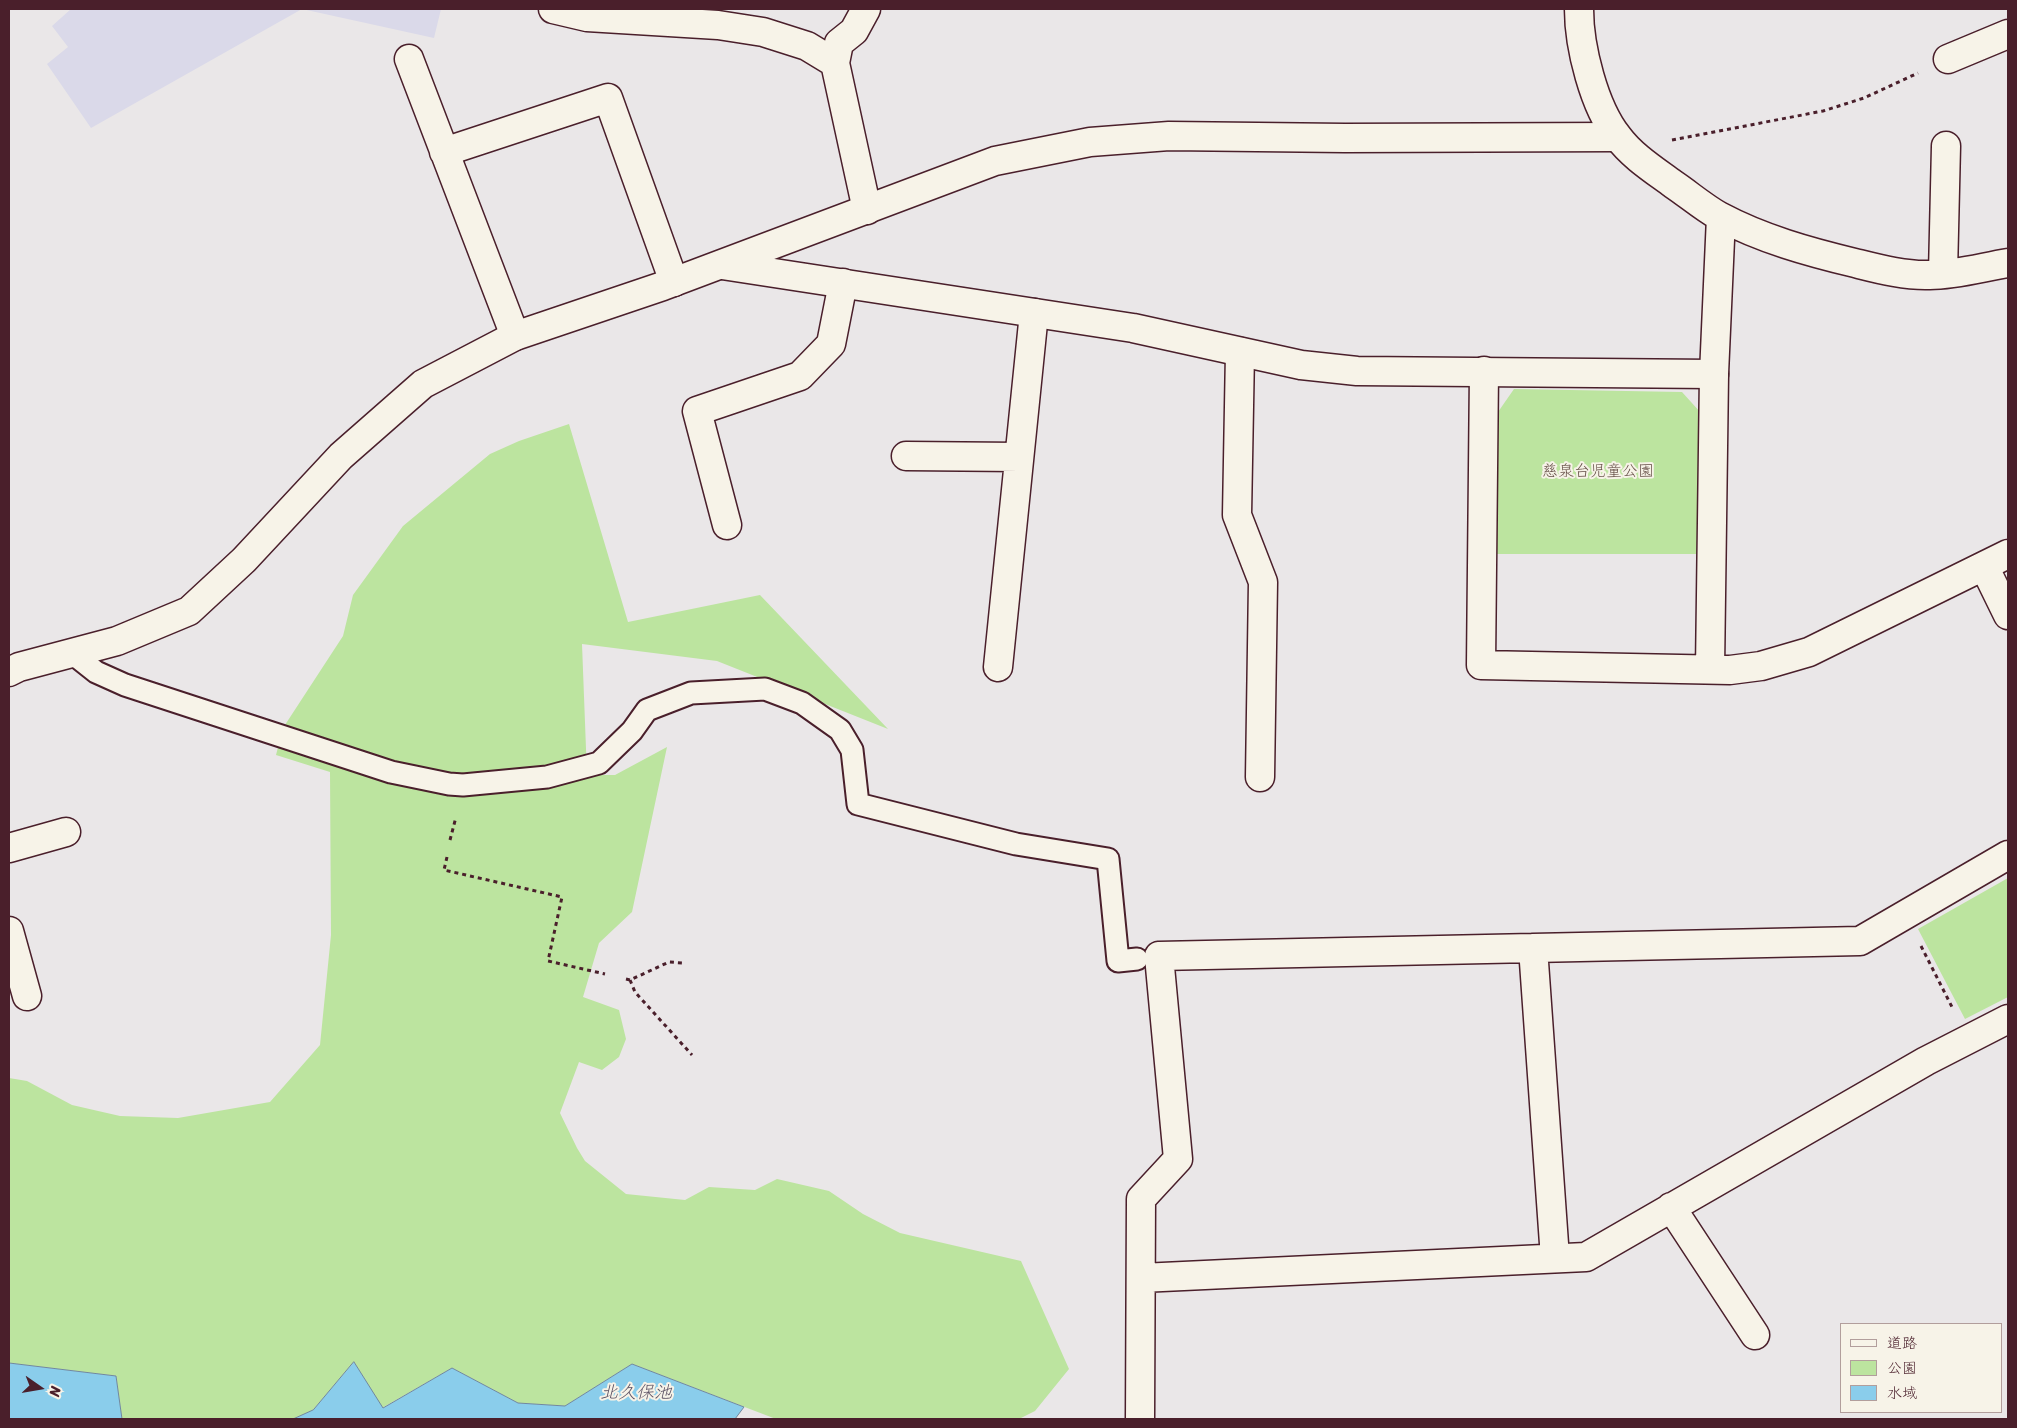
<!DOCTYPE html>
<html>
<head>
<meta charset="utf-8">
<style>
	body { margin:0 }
	#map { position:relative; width:2017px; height:1428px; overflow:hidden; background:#eae7e8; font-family:Sriracha,"Klee One",sans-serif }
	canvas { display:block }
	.frame { position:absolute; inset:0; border:10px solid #4a1f2b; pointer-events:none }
	.legend { position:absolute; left:1840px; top:1323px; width:162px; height:90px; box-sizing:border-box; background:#f7f3e8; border:1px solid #b29e9c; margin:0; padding:6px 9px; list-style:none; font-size:15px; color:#4a1f2b }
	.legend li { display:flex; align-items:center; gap:10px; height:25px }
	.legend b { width:25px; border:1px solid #b29e9c }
	.north { position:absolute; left:15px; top:1363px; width:50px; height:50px; -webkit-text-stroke:4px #f7f3e8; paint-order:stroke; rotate:103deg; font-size:14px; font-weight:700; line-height:20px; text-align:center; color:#4a1f2b }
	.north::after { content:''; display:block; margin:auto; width:18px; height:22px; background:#4a1f2b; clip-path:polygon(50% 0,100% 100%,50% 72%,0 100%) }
</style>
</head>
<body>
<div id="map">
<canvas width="2017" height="1428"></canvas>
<div class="frame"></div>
<ul class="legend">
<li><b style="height:6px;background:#f7f3e8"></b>道路</li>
<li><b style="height:14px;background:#bce49f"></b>公園</li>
<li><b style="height:14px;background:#8acdeb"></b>水域</li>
</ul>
<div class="north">N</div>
</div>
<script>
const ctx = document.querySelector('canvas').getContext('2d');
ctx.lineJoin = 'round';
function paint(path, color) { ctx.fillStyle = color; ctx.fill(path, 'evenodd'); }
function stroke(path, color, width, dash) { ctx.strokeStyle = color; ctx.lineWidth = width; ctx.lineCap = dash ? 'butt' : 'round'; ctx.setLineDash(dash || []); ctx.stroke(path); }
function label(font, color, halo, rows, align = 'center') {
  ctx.font = font + ' Sriracha,"Klee One",sans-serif'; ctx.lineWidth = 4; ctx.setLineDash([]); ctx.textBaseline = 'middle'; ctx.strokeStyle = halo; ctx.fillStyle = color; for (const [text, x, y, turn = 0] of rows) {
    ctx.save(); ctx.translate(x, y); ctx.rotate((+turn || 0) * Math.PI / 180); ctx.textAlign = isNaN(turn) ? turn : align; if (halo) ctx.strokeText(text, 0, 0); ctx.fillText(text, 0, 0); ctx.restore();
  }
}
paint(new Path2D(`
	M 71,9 L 441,9 L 434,38 L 302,9 L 91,128 L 47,64 L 68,47 L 52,26 Z`), '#dad9e9');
paint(new Path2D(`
	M 1514,389 L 1682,392 L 1701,413 L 1697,554 L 1496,554 L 1498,412 Z
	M 569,424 L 628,622 L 760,595 L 888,729 L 717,661 L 582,644 L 587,775 L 615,775 L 667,747 L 632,912 L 599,943 L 583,997 L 619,1010 L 626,1039 L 619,1057 L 602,1070 L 579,1062 L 560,1113 L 577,1148 L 585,1161 L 626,1194 L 685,1200 L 709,1187 L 755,1190 L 777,1179 L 829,1191 L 863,1214 L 900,1233 L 1021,1261 L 1069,1369 L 1035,1411 L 1019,1419 L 776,1419 L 632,1364 L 565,1406 L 518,1403 L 452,1368 L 382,1408 L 354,1362 L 313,1410 L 293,1419 L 122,1419 L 116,1376 L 9,1363 L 9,1078 L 27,1081 L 72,1105 L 120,1116 L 178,1118 L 270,1102 L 320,1045 L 331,935 L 330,772 L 276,755 L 283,728 L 343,636 L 353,595 L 403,526 L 490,454 L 519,441 Z
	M 2008,878 L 2008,997 L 1965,1019 L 1918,929 Z`), '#bce49f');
const water = new Path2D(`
	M 354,1362 L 383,1408 L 452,1368 L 518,1403 L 565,1406 L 632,1364 L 744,1407 L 735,1419 L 293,1419 L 313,1410 Z
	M 9,1363 L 116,1376 L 122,1419 L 9,1419 Z`);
paint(water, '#8acdeb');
stroke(water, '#70879e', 1);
const service = new Path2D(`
	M 72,653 L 96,672 L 125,685 L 391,772 L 449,784 L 463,785 L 547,777 L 599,763 L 632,731 L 647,710 L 691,693 L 765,689 L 802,703 L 840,730 L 852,750 L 858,804 L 1016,844 L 1108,859 L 1118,961 L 1137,959`);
const minor = new Path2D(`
	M 553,9 L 587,17 L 718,25 L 763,32 L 807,46 L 835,63
	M 866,9 L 854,31 L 839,43 L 835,63 L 867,210
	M 1579,9 C 1579,47 1594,107 1618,137 C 1632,156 1654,170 1673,184 C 1688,194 1703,207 1719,216 C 1762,239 1809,252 1855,263 C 1879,269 1905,276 1930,275 C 1956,275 1983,267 2008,263
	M 409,59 L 515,336
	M 1948,59 L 2008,34
	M 444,152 L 608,98 L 674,282
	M 1943,273 L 1946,146
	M 1240,352 L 1237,515 L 1263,582 L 1260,777
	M 1484,371 L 1481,665 L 1730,670 L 1761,666 L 1809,652 L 2008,554
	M 906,456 L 1019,457
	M 727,525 L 697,411 L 800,376 L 831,344 L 843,283
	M 1984,566 L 2008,615
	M 998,667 L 1034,313
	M 1710,669 L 1714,374 L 1721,217
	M 9,848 L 66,832
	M 9,931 L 27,996
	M 1533,948 L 1555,1258
	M 1671,1207 L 1755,1335
	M 1141,1278 L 1586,1257 L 1926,1061 L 2008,1019
	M 1140,1419 L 1141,1199 L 1178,1159 L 1159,956 L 1860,941 L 2008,855`);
const tertiary = new Path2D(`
	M 722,265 L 1133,328 L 1301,365 L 1357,371 L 1714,374
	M 9,672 L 19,667 L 117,641 L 189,611 L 244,560 L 341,456 L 423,384 L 515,336 L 663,286 L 995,161 L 1090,142 L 1169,136 L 1345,138 L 1617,137`);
stroke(service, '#4a1f2b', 25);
stroke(minor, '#4a1f2b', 31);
stroke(tertiary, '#4a1f2b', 31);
stroke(new Path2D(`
	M 1672,140 L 1823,111 L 1864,98 L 1918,73
	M 450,840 L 456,817
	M 447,857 L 444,870 L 562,897 L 548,961 L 605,974
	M 1921,946 L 1952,1007
	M 626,979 L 630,980 L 669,962 L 683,963
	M 630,980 L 635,992 L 692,1055`), '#4a1f2b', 3, [4, 4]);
stroke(service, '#f7f3e8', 21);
stroke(minor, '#f7f3e8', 28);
stroke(tertiary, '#f7f3e8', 28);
label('16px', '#665048', '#f7f3e8', [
	["慈泉台児童公園",1598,472]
]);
label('italic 18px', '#5d5365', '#f7f3e8', [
	["北久保池",636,1393]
]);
</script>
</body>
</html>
